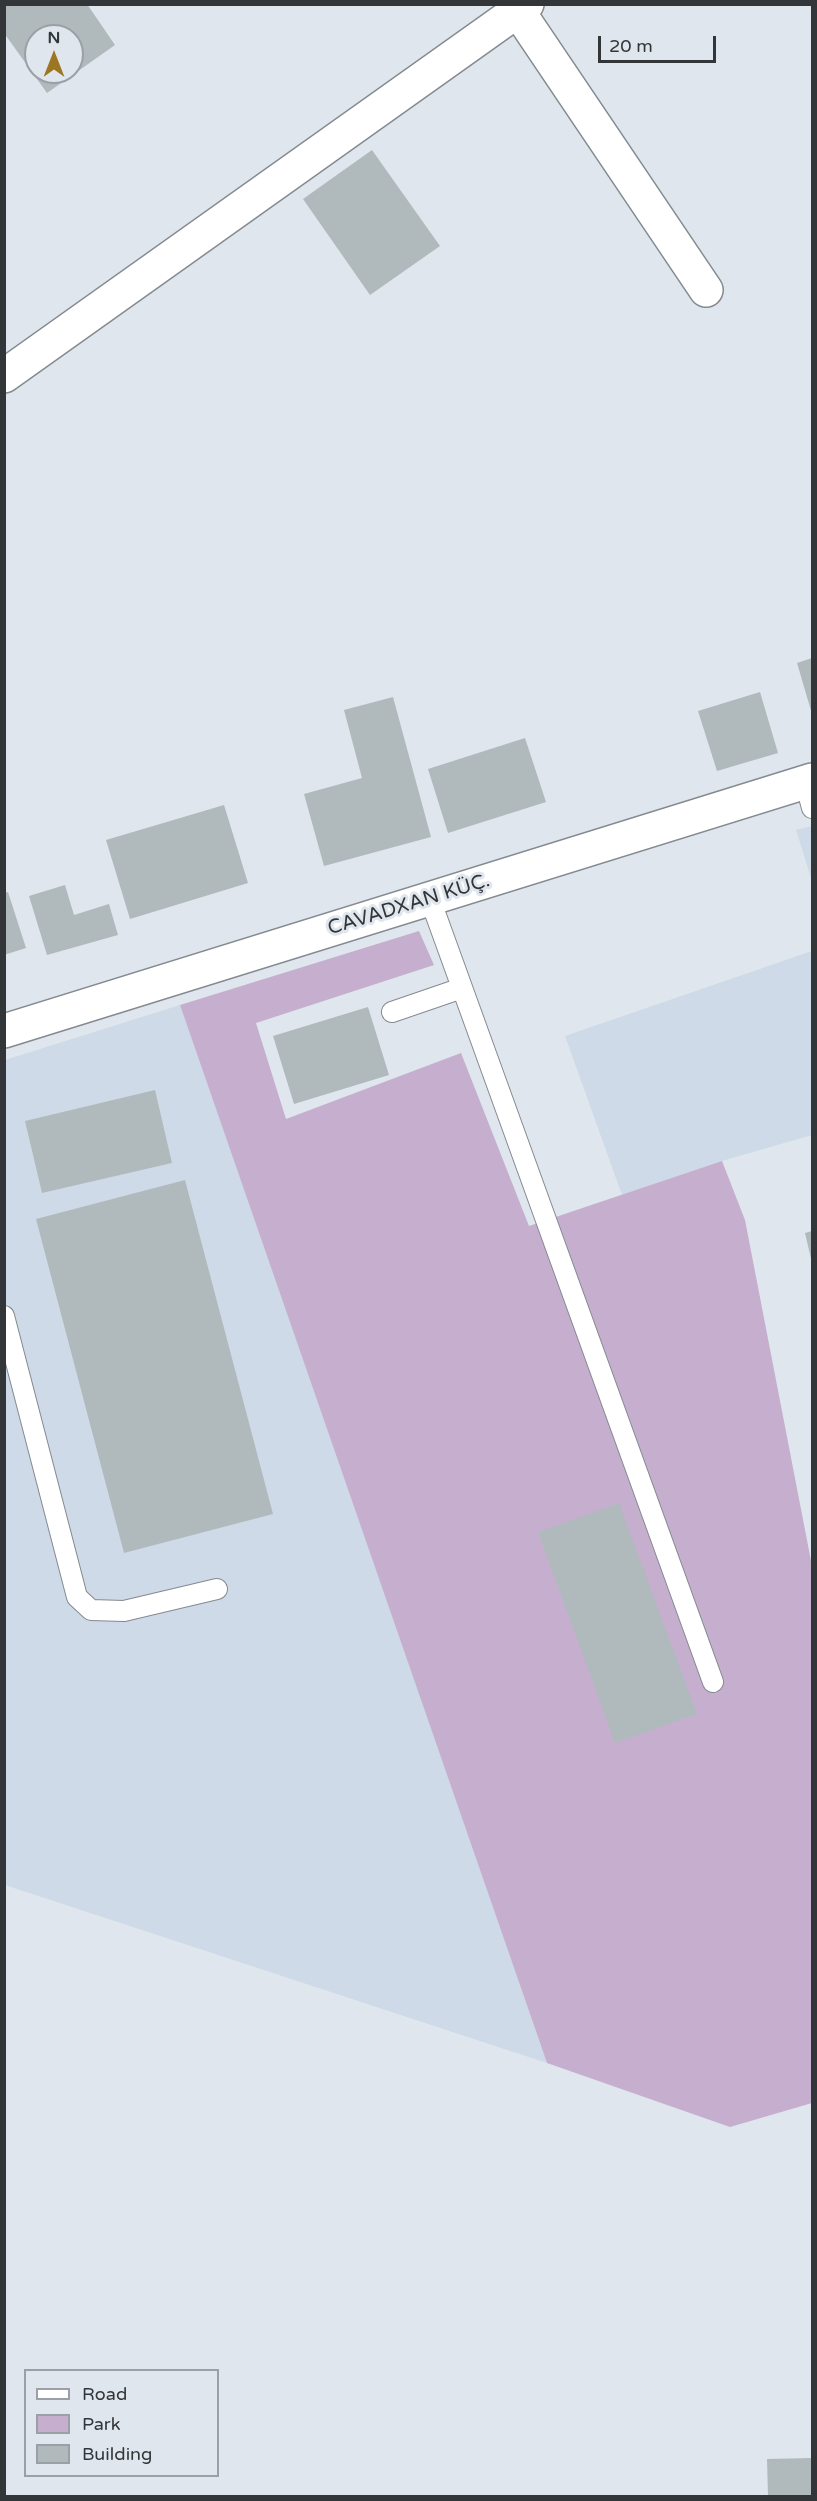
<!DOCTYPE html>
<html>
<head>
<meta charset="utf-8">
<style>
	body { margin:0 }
	#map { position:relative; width:817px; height:2501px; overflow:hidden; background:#dfe6ed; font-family:"Varela Round",sans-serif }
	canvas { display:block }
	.frame { position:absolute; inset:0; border:6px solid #333638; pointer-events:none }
	.legend { position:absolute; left:24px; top:2369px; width:195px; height:108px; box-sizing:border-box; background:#dfe6ed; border:2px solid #9aa0a5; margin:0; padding:8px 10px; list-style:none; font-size:18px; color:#333638 }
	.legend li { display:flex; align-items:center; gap:12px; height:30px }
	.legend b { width:30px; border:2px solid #9aa0a5 }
	.north { position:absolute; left:24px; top:24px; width:60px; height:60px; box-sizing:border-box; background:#dfe6ed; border:2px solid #9aa0a5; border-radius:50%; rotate:0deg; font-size:16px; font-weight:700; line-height:24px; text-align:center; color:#333638 }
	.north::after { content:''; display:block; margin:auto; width:21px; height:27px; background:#9d7623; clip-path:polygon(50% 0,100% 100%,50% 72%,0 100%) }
	.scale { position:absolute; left:598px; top:36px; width:118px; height:27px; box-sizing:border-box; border:3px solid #333638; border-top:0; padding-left:8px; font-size:18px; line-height:21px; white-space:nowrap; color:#333638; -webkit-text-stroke:4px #dfe6ed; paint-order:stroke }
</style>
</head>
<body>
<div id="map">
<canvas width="817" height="2501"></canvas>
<div class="frame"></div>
<ul class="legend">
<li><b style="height:8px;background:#fff"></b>Road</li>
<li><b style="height:16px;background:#c6aecf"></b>Park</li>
<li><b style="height:16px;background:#b0babd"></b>Building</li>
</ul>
<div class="north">N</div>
<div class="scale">20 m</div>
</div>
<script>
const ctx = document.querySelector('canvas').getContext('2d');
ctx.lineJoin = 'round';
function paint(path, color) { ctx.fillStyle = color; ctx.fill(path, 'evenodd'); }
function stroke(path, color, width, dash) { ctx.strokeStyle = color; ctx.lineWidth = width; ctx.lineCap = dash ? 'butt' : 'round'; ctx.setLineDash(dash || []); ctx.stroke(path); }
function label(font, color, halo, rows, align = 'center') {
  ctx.font = font + ' "Varela Round",sans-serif'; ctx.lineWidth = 6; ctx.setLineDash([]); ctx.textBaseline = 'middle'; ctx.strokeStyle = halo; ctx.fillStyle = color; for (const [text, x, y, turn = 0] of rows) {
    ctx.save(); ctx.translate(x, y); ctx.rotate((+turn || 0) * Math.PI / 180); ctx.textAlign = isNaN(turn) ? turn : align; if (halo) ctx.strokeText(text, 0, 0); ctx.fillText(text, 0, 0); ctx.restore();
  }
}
paint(new Path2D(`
	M 812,826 L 812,881 L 796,830 Z
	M 812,951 L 812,1135 L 722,1161 L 622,1195 L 565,1036 Z
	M 180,1005 L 286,1308 L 547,2063 L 5,1885 L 5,1060 Z`), '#cedae7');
paint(new Path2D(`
	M 419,931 L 434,965 L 256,1023 L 286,1119 L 461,1053 L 529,1226 L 722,1161 L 745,1220 L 812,1566 L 812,2103 L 730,2127 L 547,2063 L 180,1005 Z`), '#c6aecf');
paint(new Path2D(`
	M 6,4 L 87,4 L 115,45 L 47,93 L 4,33 ZM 36,36 L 72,36 L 72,72 L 36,72 Z
	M 372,150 L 440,246 L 370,295 L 303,199 Z
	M 812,658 L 812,714 L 797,663 Z
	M 760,692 L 778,753 L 717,771 L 698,711 Z
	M 393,697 L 431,837 L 324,866 L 304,794 L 362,778 L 344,710 Z
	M 525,738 L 546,802 L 448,833 L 428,769 Z
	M 224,805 L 248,883 L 130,919 L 106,840 Z
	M 65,885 L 74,915 L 109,904 L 118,935 L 47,955 L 29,896 Z
	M 8,892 L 26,948 L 4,955 L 4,893 Z
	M 368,1007 L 389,1075 L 294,1104 L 273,1036 Z
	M 155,1090 L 172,1163 L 42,1193 L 25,1121 Z
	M 185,1180 L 273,1514 L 124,1553 L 36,1219 Z
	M 812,1231 L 812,1263 L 805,1233 Z
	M 619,1503 L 697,1714 L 615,1743 L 538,1532 Z
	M 812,2458 L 812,2496 L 768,2496 L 767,2459 Z`), '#b0babd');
const lane = new Path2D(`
	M 805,782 L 812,808
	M 430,899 L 713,1682
	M 392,1012 L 462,988
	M 4,1316 L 77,1597 L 91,1610 L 124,1611 L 217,1589`);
const street = new Path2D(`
	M 518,11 L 706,290
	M 4,376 L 527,4
	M 4,1031 L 812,780`);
stroke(lane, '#848a90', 22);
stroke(street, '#848a90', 36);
stroke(lane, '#fff', 20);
stroke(street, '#fff', 33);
label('20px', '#333638', '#dfe6ed', [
	["CAVADXAN KÜÇ.",409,905,-17]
]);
</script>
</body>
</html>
